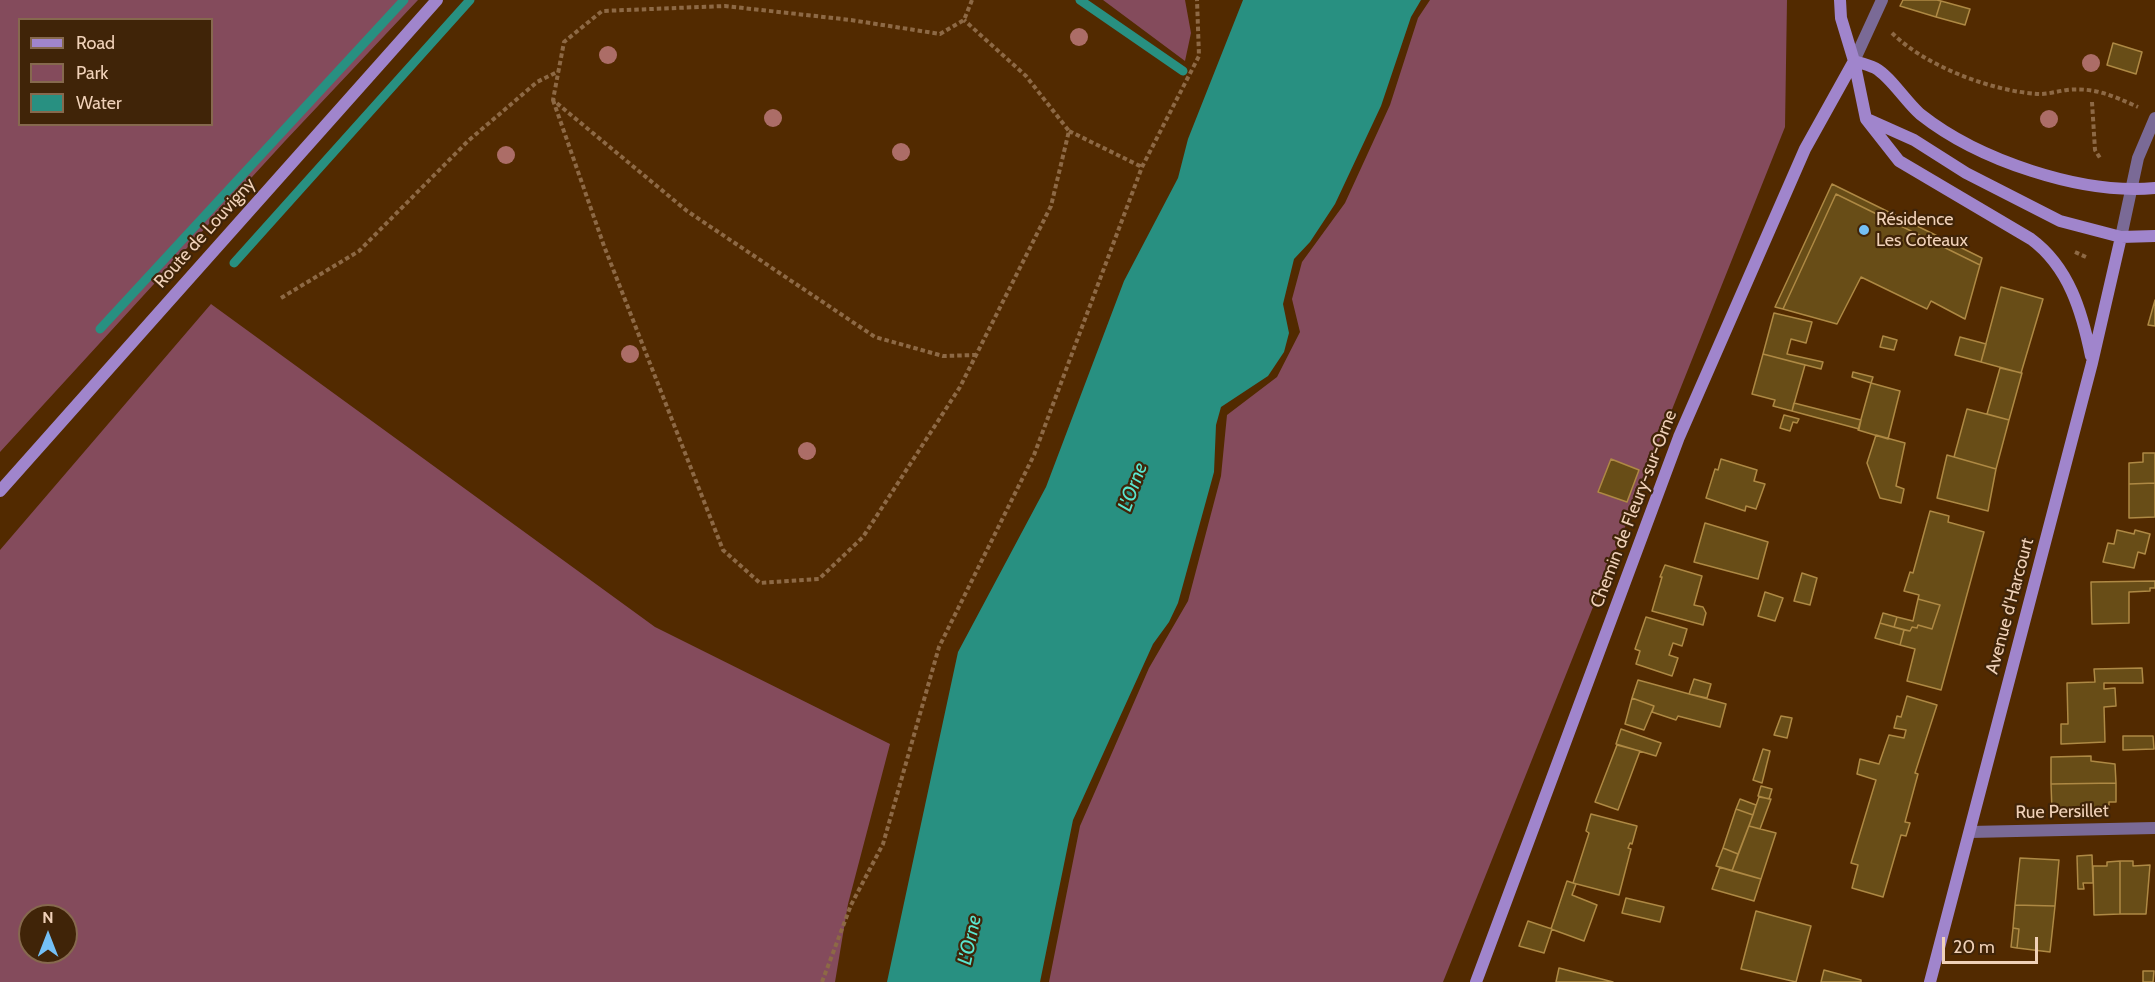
<!DOCTYPE html>
<html>
<head>
<meta charset="utf-8">
<style>
	body { margin:0 }
	#map { position:relative; width:2155px; height:982px; overflow:hidden; background:#522a00; font-family:Cabin,sans-serif }
	canvas { display:block }
	.legend { position:absolute; left:18px; top:18px; width:195px; height:108px; box-sizing:border-box; background:#402408; border:2px solid #86694e; margin:0; padding:8px 10px; list-style:none; font-size:18px; color:#f0d1b8 }
	.legend li { display:flex; align-items:center; gap:12px; height:30px }
	.legend b { width:30px; border:2px solid #86694e }
	.north { position:absolute; left:18px; top:904px; width:60px; height:60px; box-sizing:border-box; background:#402408; border:2px solid #86694e; border-radius:50%; rotate:0deg; font-size:16px; font-weight:700; line-height:24px; text-align:center; color:#f0d1b8 }
	.north::after { content:''; display:block; margin:auto; width:21px; height:27px; background:#74c0f6; clip-path:polygon(50% 0,100% 100%,50% 72%,0 100%) }
	.scale { position:absolute; left:1942px; top:937px; width:96px; height:27px; box-sizing:border-box; border:3px solid #f0d1b8; border-top:0; padding-left:8px; font-size:18px; line-height:21px; white-space:nowrap; color:#f0d1b8; -webkit-text-stroke:4px #402408; paint-order:stroke }
</style>
</head>
<body>
<div id="map">
<canvas width="2155" height="982"></canvas>
<ul class="legend">
<li><b style="height:8px;background:#a085cc"></b>Road</li>
<li><b style="height:16px;background:#844b5c"></b>Park</li>
<li><b style="height:16px;background:#289081"></b>Water</li>
</ul>
<div class="north">N</div>
<div class="scale">20 m</div>
</div>
<script>
const ctx = document.querySelector('canvas').getContext('2d');
ctx.lineJoin = 'round';
function paint(path, color) { ctx.fillStyle = color; ctx.fill(path, 'evenodd'); }
function stroke(path, color, width, dash) { ctx.strokeStyle = color; ctx.lineWidth = width; ctx.lineCap = dash ? 'butt' : 'round'; ctx.setLineDash(dash || []); ctx.stroke(path); }
function label(font, color, halo, rows, align = 'center') {
  ctx.font = font + ' Cabin,sans-serif'; ctx.lineWidth = 4.5; ctx.setLineDash([]); ctx.textBaseline = 'middle'; ctx.strokeStyle = halo; ctx.fillStyle = color; for (const [text, x, y, turn = 0] of rows) {
    ctx.save(); ctx.translate(x, y); ctx.rotate((+turn || 0) * Math.PI / 180); ctx.textAlign = isNaN(turn) ? turn : align; if (halo) ctx.strokeText(text, 0, 0); ctx.fillText(text, 0, 0); ctx.restore();
  }
}
paint(new Path2D(`
	M 0,0 L 418,0 L 285,141 L 0,452 ZM 20,20 L 212,20 L 212,124 L 20,124 Z
	M 1103,0 L 1185,0 L 1191,33 L 1185,61 Z
	M 1430,0 L 1787,0 L 1785,127 L 1443,982 L 1049,982 L 1080,826 L 1149,668 L 1188,601 L 1221,476 L 1227,415 L 1277,377 L 1300,332 L 1292,299 L 1302,262 L 1345,203 L 1390,105 L 1418,18 Z
	M 211,304 L 655,627 L 890,744 L 848,904 L 835,982 L 0,982 L 0,550 ZM 30,916 L 66,916 L 66,952 L 30,952 Z`), '#844b5c');
paint(new Path2D(`
	M 1243,0 L 1421,0 L 1411,17 L 1381,106 L 1335,204 L 1310,242 L 1294,259 L 1283,304 L 1289,333 L 1284,352 L 1268,376 L 1221,407 L 1216,425 L 1214,472 L 1178,603 L 1169,622 L 1153,644 L 1073,820 L 1040,982 L 887,982 L 958,652 L 1046,487 L 1124,281 L 1178,178 L 1188,139 Z`), '#289081');
stroke(new Path2D(`
	M 1080,0 L 1183,71
	M 234,263 L 470,0
	M 100,329 L 404,0`), '#289081', 9);
const building = new Path2D(`
	M 1903,0 L 1937,0 L 1941,1 L 1936,17 L 1900,6 Z
	M 1941,1 L 1970,9 L 1965,25 L 1936,17 Z
	M 2113,43 L 2142,52 L 2136,74 L 2107,65 Z
	M 1832,184 L 1982,258 L 1980,265 L 1836,194 L 1783,309 L 1775,307 Z
	M 1836,194 L 1980,265 L 1965,319 L 1931,301 L 1927,309 L 1861,277 L 1837,324 L 1783,309 Z
	M 2001,287 L 2043,299 L 2021,373 L 1981,362 Z
	M 2155,300 L 2155,326 L 2148,325 Z
	M 1774,313 L 1812,322 L 1806,343 L 1791,339 L 1787,354 L 1823,362 L 1821,369 L 1763,354 Z
	M 1883,336 L 1897,340 L 1894,350 L 1880,347 Z
	M 1960,337 L 1986,344 L 1981,362 L 1955,355 Z
	M 1763,354 L 1805,365 L 1792,411 L 1773,406 L 1775,400 L 1752,394 Z
	M 2000,368 L 2022,373 L 2009,420 L 1987,414 Z
	M 1853,372 L 1873,377 L 1871,383 L 1852,377 Z
	M 1871,383 L 1900,391 L 1888,439 L 1858,430 Z
	M 1794,403 L 1861,420 L 1859,429 L 1792,411 Z
	M 1967,409 L 2009,420 L 1996,469 L 1954,457 Z
	M 1784,415 L 1799,419 L 1797,423 L 1793,422 L 1790,431 L 1780,428 Z
	M 1876,435 L 1905,443 L 1896,486 L 1904,489 L 1901,503 L 1880,498 L 1867,463 Z
	M 2143,453 L 2155,453 L 2155,483 L 2129,484 L 2129,463 L 2143,462 Z
	M 1947,455 L 1996,469 L 1988,511 L 1937,498 Z
	M 1611,459 L 1639,470 L 1627,502 L 1598,492 Z
	M 1721,459 L 1757,470 L 1754,481 L 1765,484 L 1756,509 L 1746,506 L 1745,511 L 1706,498 L 1715,469 L 1718,470 Z
	M 2155,483 L 2155,517 L 2129,518 L 2129,484 Z
	M 1930,511 L 1949,516 L 1948,522 L 1984,532 L 1941,690 L 1907,681 L 1915,649 L 1900,645 L 1904,630 L 1910,631 L 1912,627 L 1917,628 L 1918,625 L 1932,629 L 1940,605 L 1918,599 L 1919,595 L 1904,591 L 1910,572 L 1913,573 Z
	M 1705,523 L 1768,542 L 1758,579 L 1694,562 Z
	M 2117,530 L 2134,534 L 2135,530 L 2150,534 L 2145,554 L 2138,552 L 2134,568 L 2103,562 L 2108,543 L 2114,544 Z
	M 1665,565 L 1702,576 L 1694,605 L 1703,607 L 1706,613 L 1703,625 L 1652,611 L 1662,577 L 1660,577 Z
	M 1802,573 L 1817,578 L 1810,605 L 1794,601 Z
	M 2155,581 L 2155,588 L 2150,588 L 2150,591 L 2129,592 L 2129,623 L 2092,624 L 2091,582 Z
	M 1765,592 L 1783,598 L 1775,621 L 1758,616 Z
	M 1918,599 L 1940,605 L 1932,629 L 1918,625 L 1917,628 L 1912,627 L 1910,631 L 1894,627 L 1897,617 L 1913,621 Z
	M 1883,613 L 1897,617 L 1894,627 L 1880,623 Z
	M 1646,617 L 1687,629 L 1682,646 L 1673,643 L 1669,655 L 1678,658 L 1672,676 L 1636,664 L 1640,651 L 1635,649 Z
	M 1880,623 L 1904,630 L 1900,645 L 1875,638 Z
	M 2142,668 L 2143,683 L 2104,683 L 2104,689 L 2115,688 L 2116,706 L 2104,707 L 2105,742 L 2061,744 L 2061,724 L 2068,724 L 2067,683 L 2095,682 L 2094,669 Z
	M 1694,679 L 1711,684 L 1707,698 L 1689,694 Z
	M 1638,680 L 1726,704 L 1720,727 L 1678,716 L 1676,720 L 1652,712 L 1654,706 L 1632,698 Z
	M 1907,696 L 1937,705 L 1915,773 L 1918,774 L 1905,822 L 1910,823 L 1906,836 L 1901,835 L 1883,897 L 1852,888 L 1858,865 L 1851,863 L 1876,780 L 1857,774 L 1860,759 L 1879,764 L 1889,735 L 1904,738 L 1906,730 L 1894,728 L 1897,716 L 1901,717 Z
	M 1632,698 L 1654,706 L 1644,730 L 1625,724 Z
	M 1781,716 L 1792,718 L 1787,738 L 1774,735 Z
	M 1621,729 L 1661,743 L 1656,756 L 1616,744 Z
	M 2123,736 L 2153,736 L 2154,749 L 2123,750 Z
	M 1617,745 L 1640,751 L 1618,810 L 1595,802 Z
	M 1763,749 L 1770,751 L 1762,783 L 1753,780 Z
	M 2091,756 L 2091,761 L 2115,764 L 2116,783 L 2051,784 L 2051,757 Z
	M 2116,783 L 2116,802 L 2109,802 L 2109,810 L 2052,812 L 2051,784 Z
	M 1761,786 L 1772,789 L 1769,799 L 1758,796 Z
	M 1759,797 L 1771,799 L 1760,829 L 1749,826 Z
	M 1740,799 L 1756,805 L 1753,815 L 1736,809 Z
	M 1736,809 L 1753,815 L 1738,854 L 1723,848 Z
	M 1591,814 L 1637,826 L 1632,844 L 1630,843 L 1628,848 L 1631,849 L 1619,895 L 1573,883 L 1589,833 L 1586,831 Z
	M 1749,826 L 1776,833 L 1761,879 L 1732,871 Z
	M 1723,848 L 1738,854 L 1732,871 L 1716,866 Z
	M 2092,855 L 2093,883 L 2083,883 L 2084,889 L 2078,889 L 2077,856 Z
	M 2020,858 L 2059,860 L 2055,906 L 2015,905 Z
	M 2120,861 L 2133,861 L 2133,866 L 2150,865 L 2146,914 L 2120,914 Z
	M 2120,861 L 2120,914 L 2094,915 L 2093,866 L 2107,866 L 2107,862 Z
	M 1720,867 L 1761,879 L 1754,901 L 1712,889 Z
	M 1567,881 L 1576,884 L 1572,895 L 1597,905 L 1584,941 L 1551,929 Z
	M 1626,898 L 1664,907 L 1660,922 L 1622,913 Z
	M 2015,905 L 2055,906 L 2050,952 L 2017,948 L 2019,929 L 2013,928 Z
	M 1756,911 L 1811,926 L 1796,982 L 1741,969 Z
	M 1528,921 L 1552,929 L 1544,953 L 1519,946 Z
	M 2013,928 L 2019,929 L 2017,948 L 2011,947 Z
	M 1559,968 L 1613,982 L 1556,982 Z
	M 1824,970 L 1861,980 L 1861,982 L 1821,982 Z
	M 2143,971 L 2154,971 L 2153,982 L 2143,982 Z`);
paint(building, '#684d17');
stroke(building, '#ae8944', 1.5);
stroke(new Path2D(`
	M 972,0 L 964,20 L 940,34 L 851,20 L 725,6 L 602,11 L 564,42 L 553,100 L 687,211 L 875,337 L 943,356 L 976,355
	M 1892,33 C 1925,66 1993,92 2040,94 C 2049,94 2058,91 2067,90 C 2095,87 2113,96 2138,107
	M 553,100 L 604,246 L 723,550 L 760,583 L 819,579 L 863,537 L 960,387 L 1051,206 L 1069,131 L 1026,76 L 964,20
	M 2092,102 L 2095,150 L 2100,158
	M 1069,131 L 1142,167
	M 2075,252 L 2086,257
	M 281,298 L 359,251 L 468,141 L 537,82 L 559,71
	M 822,982 L 851,905 L 883,844 L 939,647 L 1034,455 L 1142,167 L 1199,56 L 1197,0`), '#8d6945', 4, [4.5, 3]);
stroke(new Path2D(`
	M 1854,61 L 1882,0
	M 2121,237 L 2138,158 L 2155,118
	M 1970,832 L 2155,828`), '#7a6a96', 12);
stroke(new Path2D(`
	M 1840,0 L 1841,18 L 1854,61 L 1866,119 L 1899,161 L 2031,239 C 2069,267 2082,312 2091,356
	M 1854,61 C 1861,63 1869,65 1875,68 C 1890,76 1906,102 1920,114 C 1978,160 2081,195 2155,188
	M 1867,119 L 1914,140 L 1966,173 L 2060,221 L 2121,237 L 2155,236
	M 0,491 L 437,0
	M 1476,982 L 1679,437 L 1805,149 L 1854,61
	M 1930,982 L 2092,363 L 2121,237`), '#a085cc', 12);
ctx.fillStyle = '#ac6d67';
for (const [x, y] of [
	[1079,37],
	[608,55],
	[2091,63],
	[773,118],
	[2049,119],
	[901,152],
	[506,155],
	[630,354],
	[807,451]
]) { ctx.beginPath(); ctx.arc(x, y, 9, 0, 2 * Math.PI); ctx.fill(); }
for (const [x, y, r, color] of [
	[1864,230,6,"#74c0f6"]
]) { const dot = new Path2D(); dot.arc(x, y, r, 0, 2 * Math.PI); ctx.fillStyle = color; ctx.fill(dot); stroke(dot, '#402408', 2); }
label('18px', '#f0d1b8', '#402408', [
	["Résidence",1876,220],
	["Les Coteaux",1876,241]
], 'left');
label('18px', '#f0d1b8', '#402408', [
	["Route de Louvigny",205,233,-48],
	["Chemin de Fleury-sur-Orne",1634,509,-69],
	["Avenue d'Harcourt",2010,606,-75],
	["Rue Persillet",2062,812,-1]
]);
label('italic 20px', '#5ae7d1', '#402408', [
	["L'Orne",1133,487,-70],
	["L'Orne",970,940,-78]
]);
</script>
</body>
</html>
